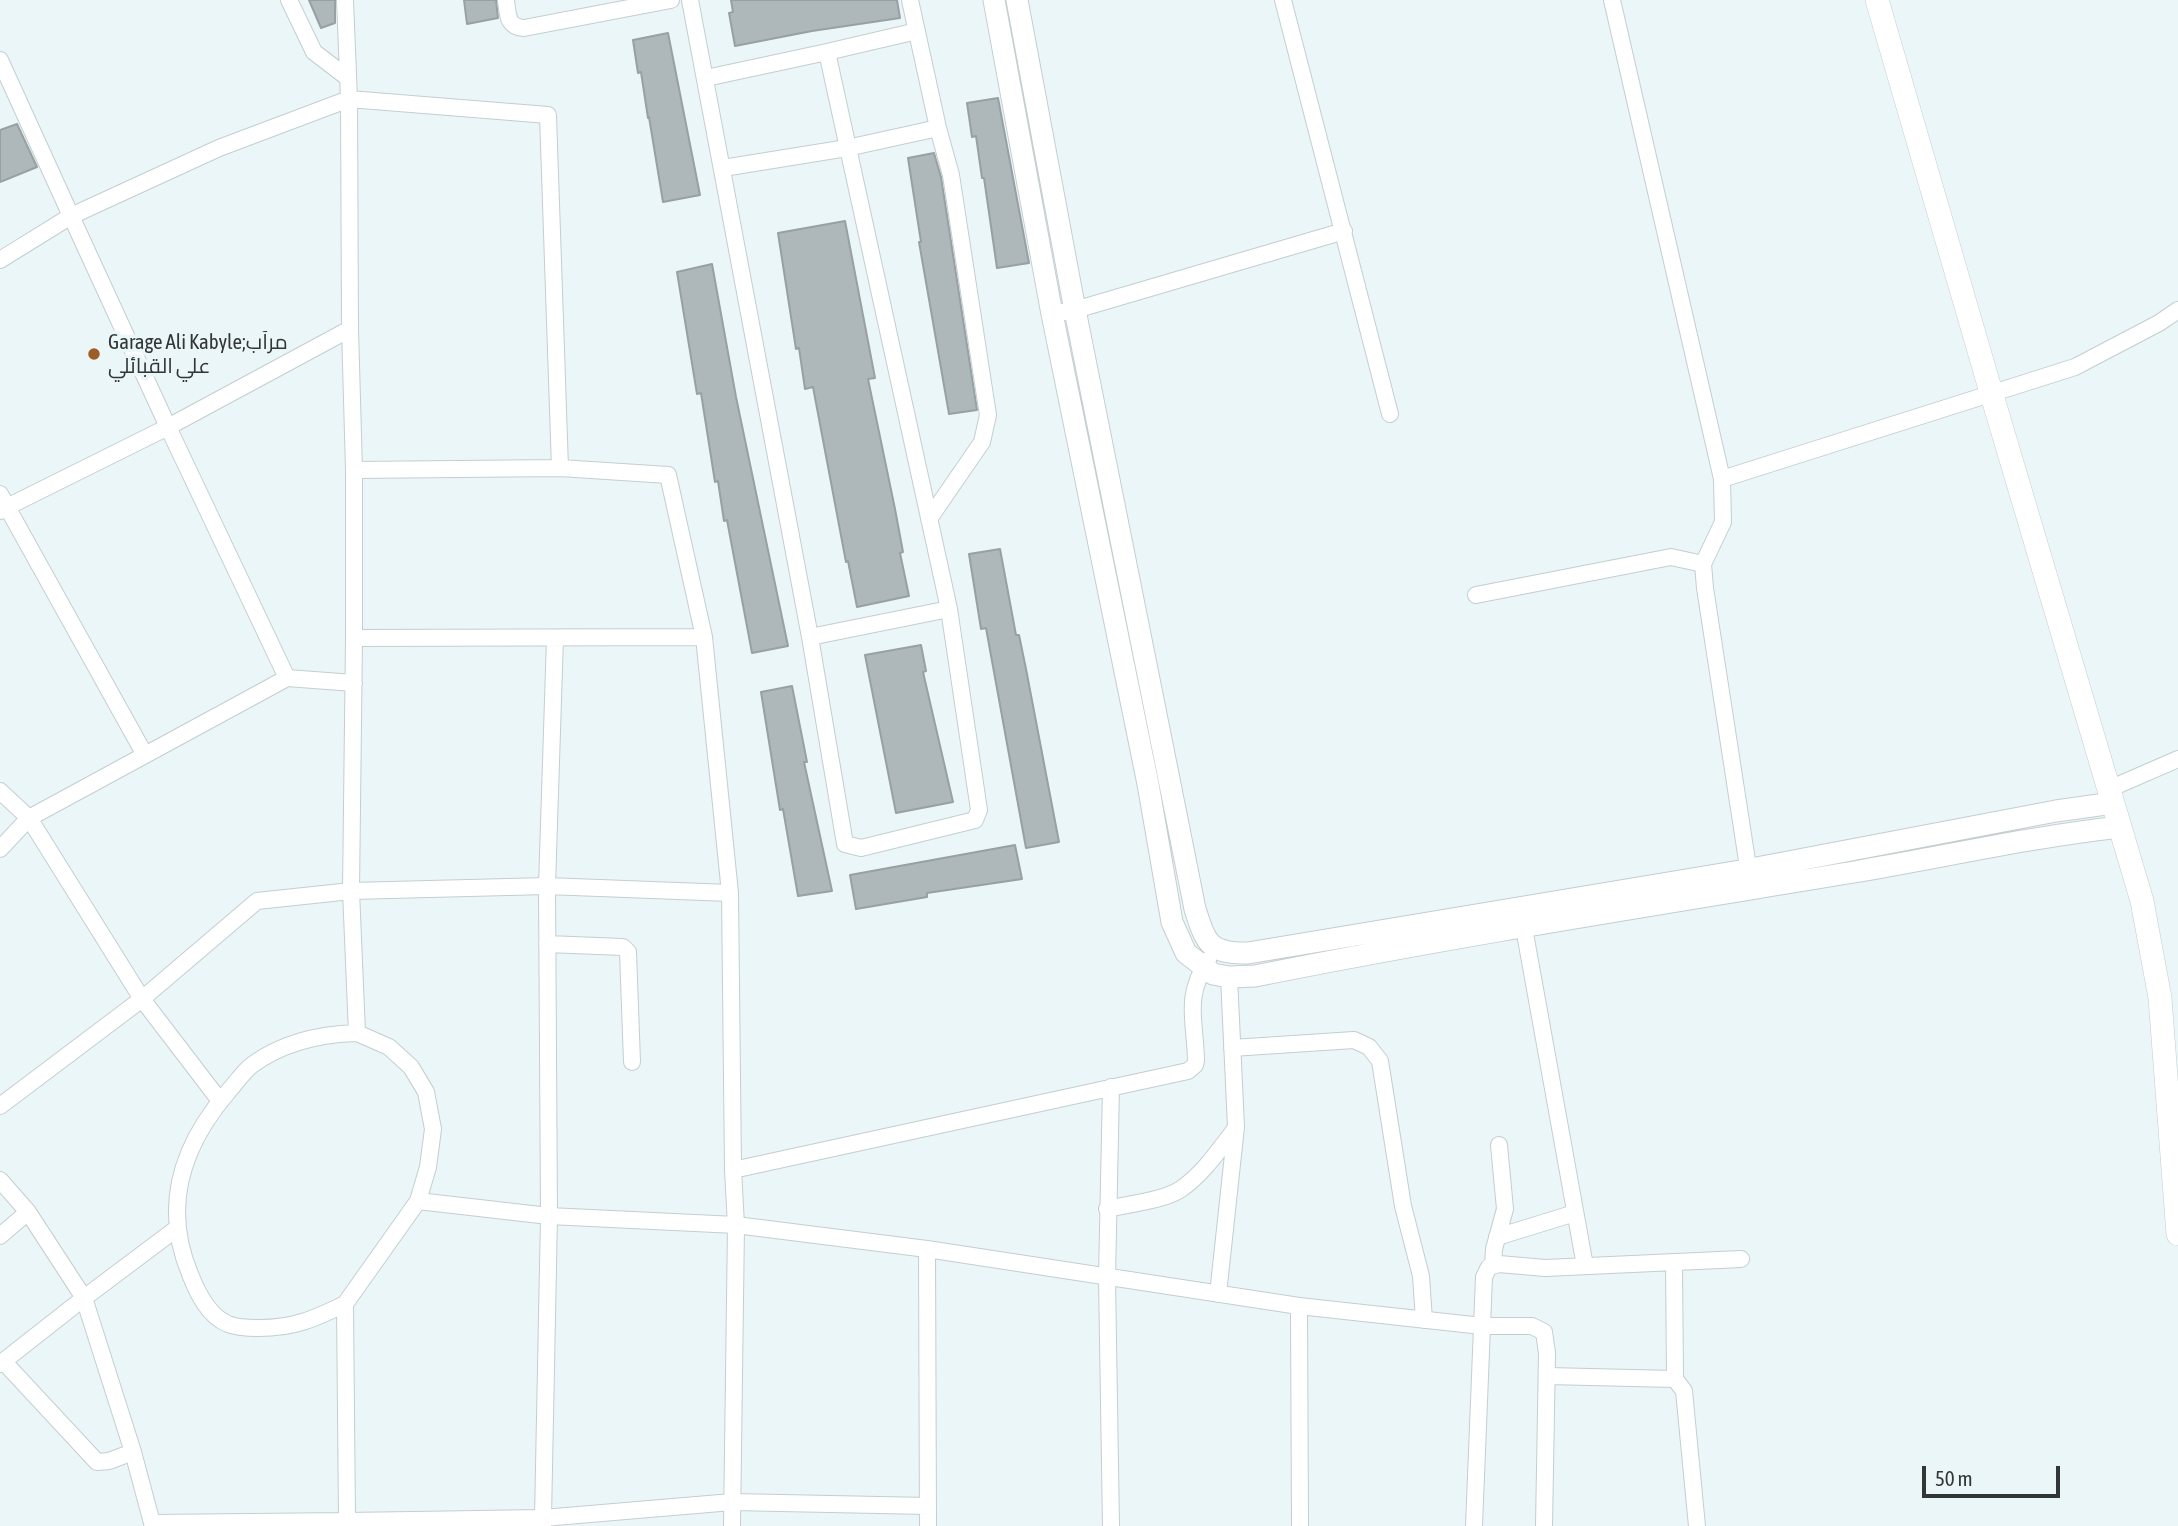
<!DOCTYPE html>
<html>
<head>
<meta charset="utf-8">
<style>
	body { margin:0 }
	#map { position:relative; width:2178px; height:1526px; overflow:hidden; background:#ebf6f8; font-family:"Asap Condensed",sans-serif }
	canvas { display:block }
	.scale { position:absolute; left:1922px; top:1466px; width:138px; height:32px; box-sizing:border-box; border:4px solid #323637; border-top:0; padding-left:9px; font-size:21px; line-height:24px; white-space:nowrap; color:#323637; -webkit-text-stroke:5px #ebf6f8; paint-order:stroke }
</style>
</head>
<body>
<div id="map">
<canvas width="2178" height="1526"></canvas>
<div class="scale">50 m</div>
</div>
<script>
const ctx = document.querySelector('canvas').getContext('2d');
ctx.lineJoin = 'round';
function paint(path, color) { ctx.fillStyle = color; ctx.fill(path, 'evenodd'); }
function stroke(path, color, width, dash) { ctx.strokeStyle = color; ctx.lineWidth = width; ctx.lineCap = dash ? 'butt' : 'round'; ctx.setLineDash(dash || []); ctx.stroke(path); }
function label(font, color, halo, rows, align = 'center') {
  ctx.font = font + ' "Asap Condensed",Cairo,sans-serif'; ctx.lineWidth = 7; ctx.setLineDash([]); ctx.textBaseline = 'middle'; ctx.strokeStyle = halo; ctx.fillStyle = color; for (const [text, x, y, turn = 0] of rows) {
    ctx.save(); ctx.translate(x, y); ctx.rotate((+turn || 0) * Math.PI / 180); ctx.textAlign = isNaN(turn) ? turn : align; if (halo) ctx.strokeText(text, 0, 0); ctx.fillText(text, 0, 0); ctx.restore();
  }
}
const building = new Path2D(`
	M 309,0 L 335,0 L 335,23 L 321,28 Z
	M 464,0 L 496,0 L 498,18 L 467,24 Z
	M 731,0 L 897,0 L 900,18 L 812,31 L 735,46 L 729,13 L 733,12 Z
	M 668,33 L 700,195 L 663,202 L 649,117 L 648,118 L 641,72 L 638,73 L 633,40 Z
	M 998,98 L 1029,263 L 997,268 L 984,178 L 982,178 L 976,136 L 972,137 L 967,103 Z
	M 17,124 L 37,167 L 0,182 L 0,130 Z
	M 934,153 L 941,177 L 977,410 L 949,414 L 919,242 L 921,242 L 908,158 Z
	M 845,221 L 875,378 L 868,379 L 895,509 L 903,552 L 900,553 L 909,596 L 857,607 L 848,561 L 846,562 L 813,387 L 805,389 L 799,348 L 796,349 L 778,233 Z
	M 712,264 L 736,397 L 788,646 L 752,653 L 727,520 L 724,521 L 718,481 L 715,482 L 701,393 L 697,394 L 677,272 Z
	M 1000,549 L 1016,635 L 1019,635 L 1026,669 L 1059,842 L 1026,848 L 986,628 L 981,629 L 969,554 Z
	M 921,645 L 926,671 L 923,672 L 953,802 L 896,813 L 865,655 Z
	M 792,686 L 807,762 L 804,762 L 832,891 L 798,896 L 783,809 L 780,810 L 761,692 Z
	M 1015,845 L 1022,879 L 927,893 L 927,897 L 856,909 L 850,875 Z`);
paint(building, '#aeb8ba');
stroke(building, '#97a1a3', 2);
const minor = new Path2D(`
	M 289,0 L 314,52 L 348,78
	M 345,0 L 349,99 L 219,148 L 71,216 L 168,427 L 350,329 L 354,470 L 354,638
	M 506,0 C 508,15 507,27 524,28 L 671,0
	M 690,0 L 810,637 L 845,844 L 861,848 L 975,820 L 979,810 L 949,609 L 827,52 L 706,78
	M 910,0 L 938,128 L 951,175 L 988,415 L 982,442 L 929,519
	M 1283,0 L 1390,414
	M 1612,0 L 1722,479 L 1723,522 L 1703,564 L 1705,588 L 1750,880
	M 827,52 L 917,31
	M 0,60 L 71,216 L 0,260
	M 723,168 L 847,148 L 938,128
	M 1052,314 L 1075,310 L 1344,231
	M 350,329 L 349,99 L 548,115 L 560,468
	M 354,470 L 560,468 L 668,475 L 704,637
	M 1722,479 L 2075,367 L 2159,323 L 2178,310
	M 0,494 L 7,507 L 168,427 L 287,678
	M 0,511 L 7,507 L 145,755
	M 1476,595 L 1671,557 L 1703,564
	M 810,637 L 949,609
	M 555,638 L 547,886 L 730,893
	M 354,683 L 287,678 L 29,818 L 142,999 L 257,901 L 351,891 L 354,638 L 704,637 L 730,893 L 733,1170 L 736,1225 L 732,1526
	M 2109,789 L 2178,759
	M 0,791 L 29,818 L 0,849
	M 1524,928 L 1585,1266
	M 547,944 L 623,947 L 628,952 L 632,1062
	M 1232,1048 L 1354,1040 L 1369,1047 L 1380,1061 L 1403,1206 L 1421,1276 L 1424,1320
	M 1111,1087 L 1107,1278 L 1111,1526
	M 0,1106 L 142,999 L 220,1101
	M 733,1170 L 1188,1071 L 1195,1065 L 1196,1060 C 1195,1019 1184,998 1208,960
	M 0,1180 L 28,1212 L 84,1298 L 0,1364
	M 418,1201 L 549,1216 L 736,1225 L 927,1249 L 1299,1306 L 1300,1526
	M 1107,1209 C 1128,1204 1163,1201 1181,1189 C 1203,1174 1219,1150 1236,1128
	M 176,1229 L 84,1298 L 133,1452 L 152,1523 L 347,1521 L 345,1304 L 418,1201 L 428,1167 L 433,1129 L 426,1092 L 411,1067 L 389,1047 L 357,1033 L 351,891 L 547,886 L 549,1216 L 543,1518 L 732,1502 L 928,1506
	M 0,1236 L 28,1212
	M 1497,1237 L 1575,1213
	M 927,1249 L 928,1526
	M 1674,1262 L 1675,1379
	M 1493,1265 L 1494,1249 L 1505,1209 L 1499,1145
	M 1218,1294 L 1236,1127 L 1229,977
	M 345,1304 C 314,1319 294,1328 259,1328 C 249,1328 237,1328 228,1324 C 208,1316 197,1292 190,1274 C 162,1207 181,1147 227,1093 C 235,1084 243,1072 252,1065 C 282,1043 321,1034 357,1033
	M 1299,1306 L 1482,1326 L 1532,1326 L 1544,1332 L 1547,1353 L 1544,1526
	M 3,1361 L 97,1462 L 109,1461 L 133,1452
	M 1547,1376 L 1675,1379 L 1684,1391 L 1697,1526
	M 347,1526 L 347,1521 L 543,1518 L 543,1526
	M 1474,1526 L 1484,1277 L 1489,1267 L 1499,1264 L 1545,1268 L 1741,1259`);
const tertiary = new Path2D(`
	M 994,0 L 1052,314 L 1148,784 L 1172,922 L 1186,953 L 1213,974 L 1229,977 L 1255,976 C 1454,936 1654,905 1854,872 C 1943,857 2030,837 2120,827
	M 1017,0 L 1075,310 L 1195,909 C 1206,943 1209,954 1248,953 L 1746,870 L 2056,811 L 2113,803`);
const secondary = new Path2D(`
	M 1877,0 L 1991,392 L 2142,901 L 2160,998 L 2178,1234`);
stroke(minor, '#c4ced0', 18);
stroke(tertiary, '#c4ced0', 23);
stroke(secondary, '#c4ced0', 24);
stroke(minor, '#fff', 16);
stroke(tertiary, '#fff', 21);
stroke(secondary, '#fff', 23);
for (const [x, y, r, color] of [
	[94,354,7,"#9d5d26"]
]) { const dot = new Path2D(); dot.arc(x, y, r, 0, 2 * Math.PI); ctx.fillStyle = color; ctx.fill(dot); stroke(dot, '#ebf6f8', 2.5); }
label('21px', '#323637', '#ebf6f8', [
	["Garage Ali Kabyle;مرآب",108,342],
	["علي القبائلي",108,366]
], 'left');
</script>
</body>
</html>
